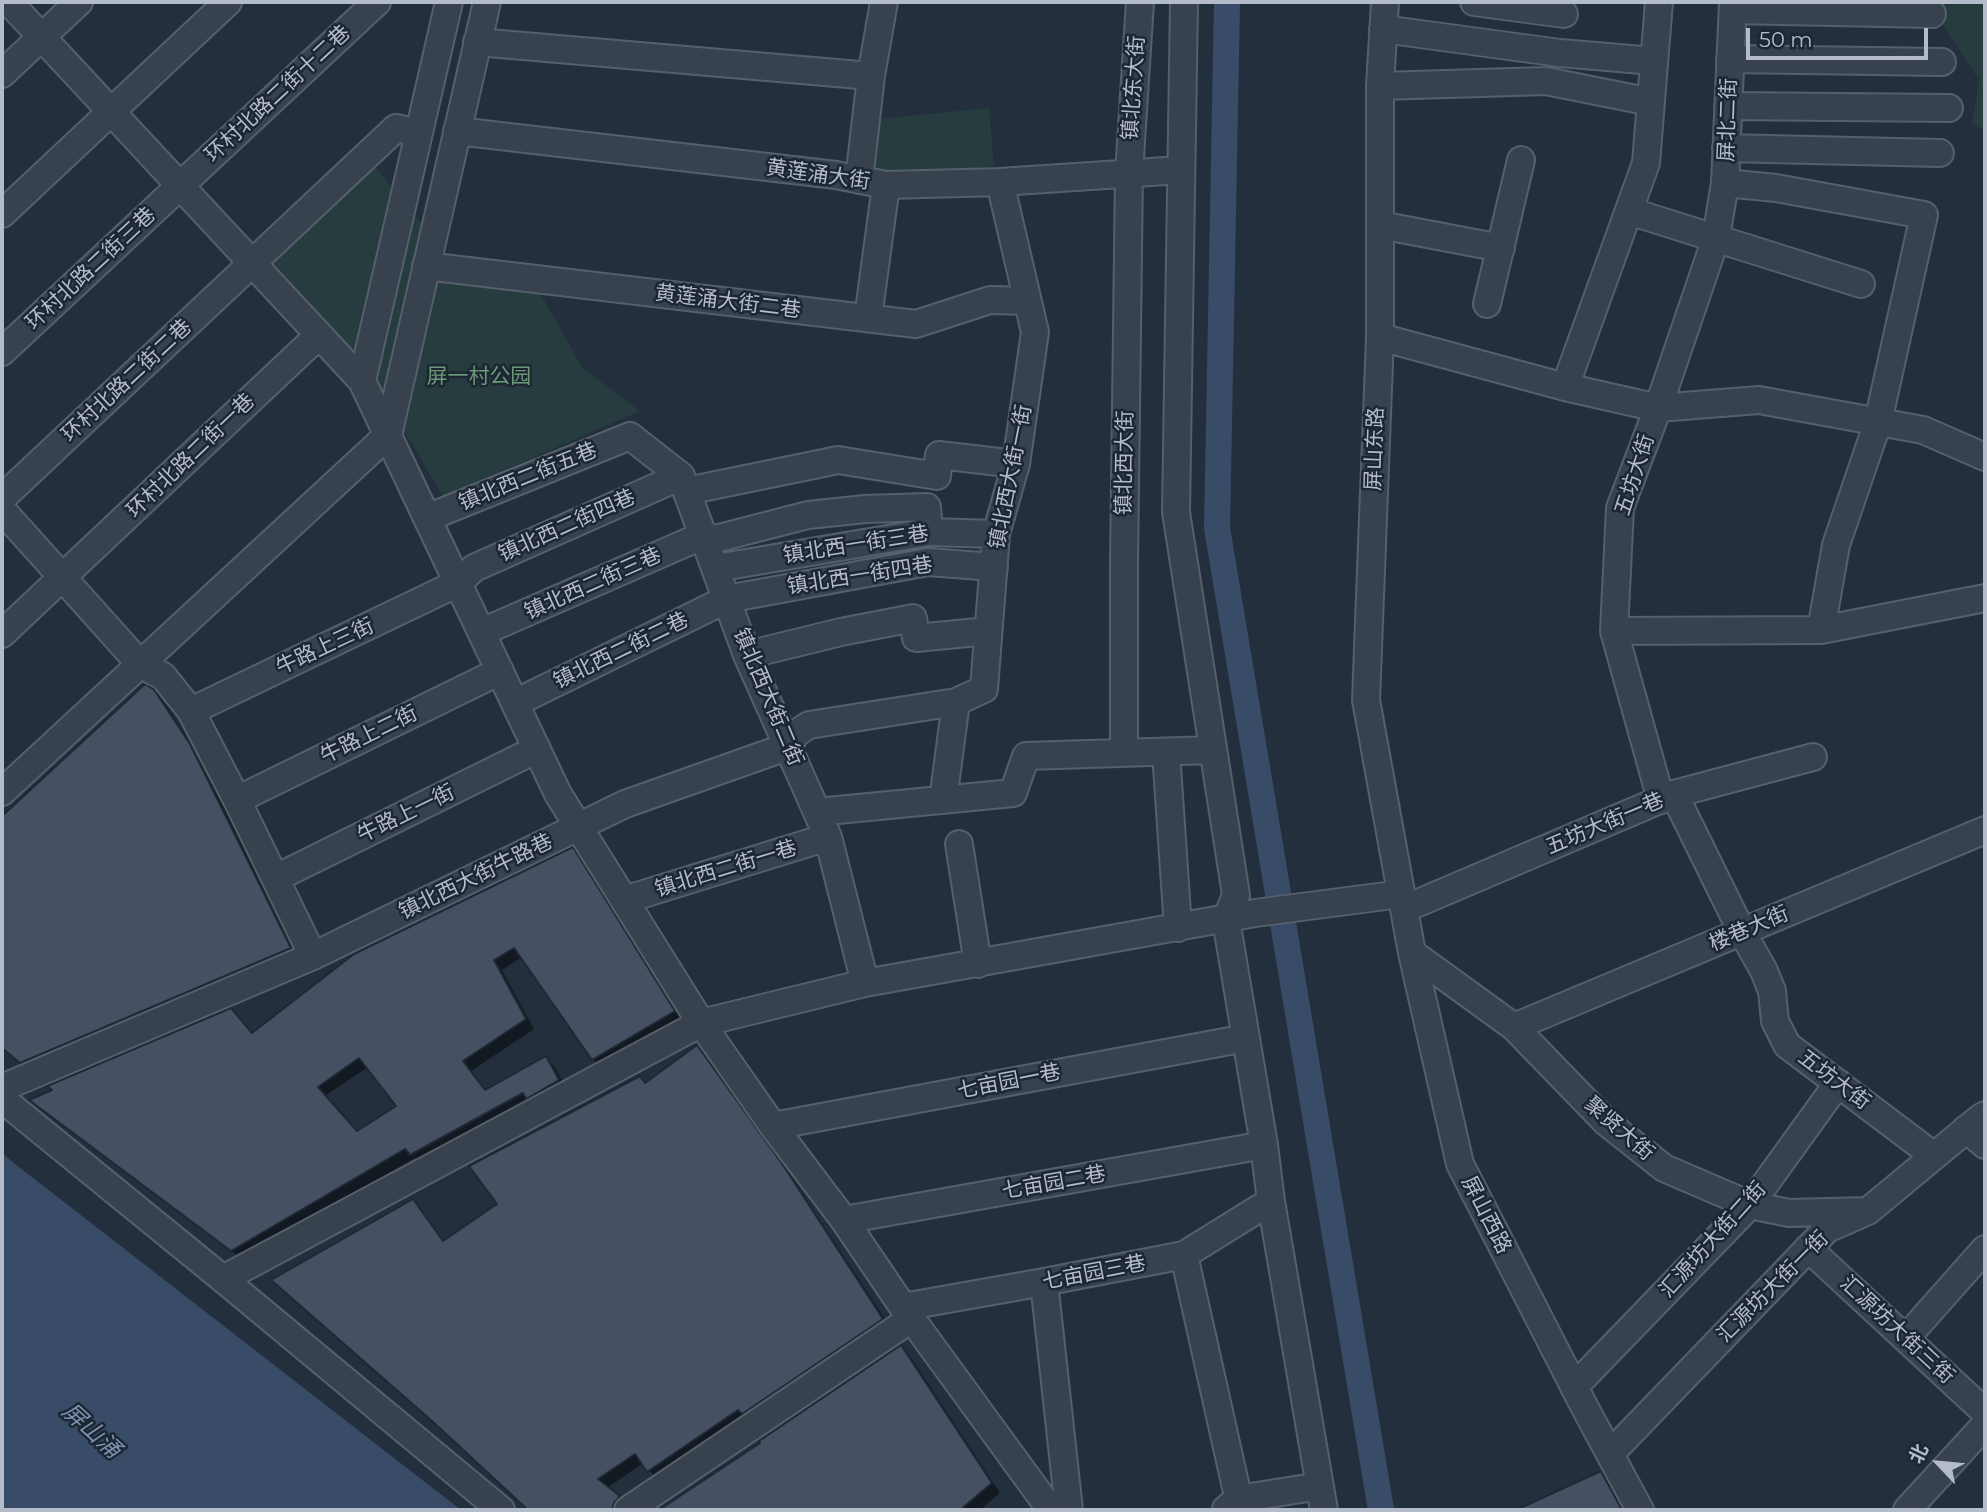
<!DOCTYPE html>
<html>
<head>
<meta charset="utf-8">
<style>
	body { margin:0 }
	#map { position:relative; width:1987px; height:1512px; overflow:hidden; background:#242f3e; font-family:Montserrat,"Noto Sans SC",sans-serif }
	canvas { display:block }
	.frame { position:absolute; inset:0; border:4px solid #b4bcc9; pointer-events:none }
	.north { position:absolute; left:1903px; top:1428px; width:70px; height:70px; -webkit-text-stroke:5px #1d2633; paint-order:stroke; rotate:296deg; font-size:19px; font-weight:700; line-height:28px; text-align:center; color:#b4bcc9 }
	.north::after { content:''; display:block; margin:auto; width:24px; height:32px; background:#b4bcc9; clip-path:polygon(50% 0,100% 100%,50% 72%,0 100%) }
	.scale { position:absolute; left:1746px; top:28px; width:182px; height:32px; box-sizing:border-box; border:4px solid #b4bcc9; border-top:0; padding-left:9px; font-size:21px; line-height:24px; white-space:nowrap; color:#b4bcc9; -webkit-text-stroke:5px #1d2633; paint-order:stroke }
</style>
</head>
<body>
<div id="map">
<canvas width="1987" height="1512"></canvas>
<div class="frame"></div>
<div class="north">北</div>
<div class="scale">50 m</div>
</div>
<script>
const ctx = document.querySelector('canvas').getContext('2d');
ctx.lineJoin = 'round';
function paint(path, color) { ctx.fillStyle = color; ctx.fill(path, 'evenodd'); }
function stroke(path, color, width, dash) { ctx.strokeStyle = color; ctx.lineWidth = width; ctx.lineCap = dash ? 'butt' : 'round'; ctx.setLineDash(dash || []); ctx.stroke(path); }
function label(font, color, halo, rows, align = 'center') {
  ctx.font = font + ' Montserrat,"Noto Sans SC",sans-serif'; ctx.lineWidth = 5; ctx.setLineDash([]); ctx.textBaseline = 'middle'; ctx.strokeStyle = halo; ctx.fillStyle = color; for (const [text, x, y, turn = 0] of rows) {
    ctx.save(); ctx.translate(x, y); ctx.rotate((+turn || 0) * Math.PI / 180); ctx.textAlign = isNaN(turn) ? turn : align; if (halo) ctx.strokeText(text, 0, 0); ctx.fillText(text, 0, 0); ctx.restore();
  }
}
paint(new Path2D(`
	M 1928,2 L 1985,2 L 1985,130 L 1972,124 L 1979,80 Z
	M 989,108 L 994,166 L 875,178 L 869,120 Z
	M 371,162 L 464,275 L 536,286 L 582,367 L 640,411 L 443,497 L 416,450 L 320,314 L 269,264 Z`), '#263c3f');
paint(new Path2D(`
	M 2,1153 L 15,1164 L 461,1510 L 2,1510 Z`), '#394c67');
paint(new Path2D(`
	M 145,687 L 152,690 L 166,705 L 199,755 L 299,958 L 30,1072 L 2,1048 L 2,820 Z
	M 572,849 L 581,858 L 683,1020 L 602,1068 L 593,1059 L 522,957 L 502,970 L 534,1029 L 471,1071 L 486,1091 L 546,1058 L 555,1067 L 567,1089 L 420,1163 L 415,1158 L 242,1259 L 41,1109 L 253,1034 ZM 368,1067 L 398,1106 L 357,1133 L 325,1096 Z
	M 697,1047 L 706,1056 L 791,1176 L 891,1328 L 658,1480 L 643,1463 L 607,1488 L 628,1507 L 625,1510 L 530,1510 L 443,1430 L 412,1201 L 422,1211 L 444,1242 L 499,1205 L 645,1085 Z
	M 901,1347 L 910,1356 L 1000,1493 L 980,1510 L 675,1510 L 671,1504 Z
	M 1601,1473 L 1610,1482 L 1625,1510 L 1518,1510 Z`), '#0007');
stroke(new Path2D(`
	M 1227,2 L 1217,528 L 1381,1510`), '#394c67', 26);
const building = new Path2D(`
	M 145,684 L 153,689 L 157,694 L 190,744 L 291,948 L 20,1063 L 2,1048 L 2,816 Z
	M 573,847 L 675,1011 L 592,1060 L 514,948 L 494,960 L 526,1019 L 463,1061 L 485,1090 L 546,1056 L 559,1080 L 526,1099 L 523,1093 L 410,1155 L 405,1149 L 231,1251 L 29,1100 L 52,1090 L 47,1086 L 231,1008 L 252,1033 L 354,954 ZM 359,1058 L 396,1106 L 357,1131 L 318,1087 Z
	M 697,1045 L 783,1165 L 883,1319 L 742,1414 L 738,1410 L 647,1472 L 635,1454 L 598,1479 L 620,1496 L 614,1503 L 612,1510 L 528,1510 L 432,1421 L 271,1280 L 413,1199 L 443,1241 L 497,1204 L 469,1166 L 640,1076 L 645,1083 Z
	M 901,1345 L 992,1483 L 960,1510 L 659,1510 L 760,1443 L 759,1441 Z
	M 1601,1471 L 1622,1510 L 1516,1510 Z`);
paint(building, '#455162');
stroke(building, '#1f2835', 2);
const minor = new Path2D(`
	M 9,2 L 362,381 L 558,794 L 701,1023 L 773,1126 L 844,1220 L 903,1307 L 1051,1510
	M 1184,2 L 1176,512 L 1236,895 L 1226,920 L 1264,1145 L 1271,1201 L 1324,1510
	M 1385,2 L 1380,86 L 1380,337 L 1366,700 L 1412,953 L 1460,1164 L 1584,1406 L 1640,1510
	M 1474,2 L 1564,14
	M 1733,10 L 1932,14
	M 1383,29 L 1560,53 L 1654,61
	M 477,42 L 871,76
	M 1730,59 L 1942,62
	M 2,74 L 79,2
	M 1380,86 L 1546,81 L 1651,102
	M 1728,106 L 1949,108
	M 457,131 L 836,175 L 886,185 L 1000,182 L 1181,170
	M 1726,148 L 1940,153
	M 859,180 L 871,76 L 884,2
	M 1725,183 L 1776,188 L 1924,215 L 1878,422 L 1836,545 L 1821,630
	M 1629,211 L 1861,284
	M 2,214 L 228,2
	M 1380,225 L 1501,248
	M 426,266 L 916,324 L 990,300 L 1027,301
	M 1487,304 L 1521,160
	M 868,318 L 886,185
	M 1380,337 L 1565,387 L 1658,408 L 1759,400 L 1923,430 L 1985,457
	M 2,352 L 377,2
	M 362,381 L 449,2
	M 1565,387 L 1646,163 L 1659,2
	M 687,491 L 838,460 L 937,476 L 939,455 L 1016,464
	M 2,498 L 396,128 L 418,133
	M 2,510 L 141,665 L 163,676 L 191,711 L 237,800 L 313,956
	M 427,518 L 630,436 L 681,476 L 747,655 L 828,837 L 865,983
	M 716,568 L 929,532 L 996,534
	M 1614,631 L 1821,630 L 1985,598
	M 482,632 L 704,535 L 715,539 L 808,515 L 865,509 L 927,507 L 929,532
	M 2,634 L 319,335
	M 747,655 L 841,632 L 913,618 L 916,638 L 988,631
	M 515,703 L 727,599 L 928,562 L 994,567
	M 191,711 L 458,583 L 474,568 L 681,476
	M 1166,752 L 1178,928
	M 1124,753 L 1124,564 L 1129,173 L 1140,2
	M 2,792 L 388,435 L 487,2
	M 1674,794 L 1742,932 L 1764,971 L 1772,991 L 1775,1021 L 1787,1045 L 1934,1156
	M 237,800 L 500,671
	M 943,800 L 956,702 L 984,689 L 996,534 L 1016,464 L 1035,332 L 1000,182
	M 1661,800 L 1614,631 L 1620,508 L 1658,408 L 1716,238 L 1725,183 L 1733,2
	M 817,812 L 1013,793 L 1026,756 L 1213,750
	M 959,844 L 978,964
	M 276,878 L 537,749
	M 624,900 L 828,837
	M 1404,909 L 1674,794 L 1813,757
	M 1412,953 L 1514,1027 L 1606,1122 L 1664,1168 L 1750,1205 L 1789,1213 L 1868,1211
	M 1514,1027 L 1985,830
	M 2,1088 L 313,956 L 625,804 L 789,746 L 795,734 L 809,725 L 956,702
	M 2,1099 L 223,1279 L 501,1510
	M 773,1126 L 1246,1038
	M 1966,1129 L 1985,1145
	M 844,1220 L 1264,1145
	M 1808,1248 L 1985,1412
	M 1184,1255 L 1241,1510
	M 223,1279 L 701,1023 L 865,983 L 1255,913 L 1401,894
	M 1044,1282 L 1069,1510
	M 903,1307 L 1044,1282 L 1184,1255 L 1271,1201
	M 1906,1338 L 1985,1249
	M 1574,1387 L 1750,1205 L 1838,1083
	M 1610,1454 L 1827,1229 L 1868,1211 L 1980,1118 L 1985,1115
	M 1226,1509 L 1238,1499 L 1320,1486
	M 628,1510 L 911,1319
	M 1907,1510 L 1985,1425`);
stroke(minor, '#565f6c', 30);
stroke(minor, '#38414e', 26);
label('21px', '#b4bcc9', '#1d2633', [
	["镇北东大街",1134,88,-86],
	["环村北路二街十二巷",278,94,-43],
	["屏北二街",1728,120,-88],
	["黄莲涌大街",818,175,8],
	["环村北路二街三巷",91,269,-43],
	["黄莲涌大街二巷",728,302,7],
	["环村北路二街二巷",127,381,-43],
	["屏山东路",1375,449,-88],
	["环村北路二街一巷",191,456,-44],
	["镇北西大街",1125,463,-89],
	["五坊大街",1635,475,-72],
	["镇北西二街五巷",528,477,-22],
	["镇北西大街一街",1011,477,-79],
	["镇北西二街四巷",567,526,-24],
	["镇北西一街三巷",856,545,-9],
	["镇北西一街四巷",860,576,-9],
	["镇北西二街三巷",593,584,-24],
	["牛路上三街",325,647,-25],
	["镇北西二街二巷",621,651,-26],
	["镇北西大街二街",768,697,67],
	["牛路上二街",369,735,-26],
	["牛路上一街",406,814,-26],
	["五坊大街一巷",1605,824,-23],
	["镇北西二街一巷",726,869,-17],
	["镇北西大街牛路巷",476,877,-26],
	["楼巷大街",1749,929,-23],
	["五坊大街",1834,1080,37],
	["七亩园一巷",1009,1082,-11],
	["聚贤大街",1619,1129,41],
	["七亩园二巷",1054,1183,-10],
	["屏山西路",1486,1215,63],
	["汇源坊大街二街",1713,1240,-48],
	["七亩园三巷",1094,1273,-11],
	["汇源坊大街一街",1773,1287,-45],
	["汇源坊大街三街",1897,1330,43]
]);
label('21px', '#6b9a76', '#1d2633', [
	["屏一村公园",479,377]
]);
label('italic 23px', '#7c92b1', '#1d2633', [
	["屏山涌",91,1431,42]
]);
</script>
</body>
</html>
